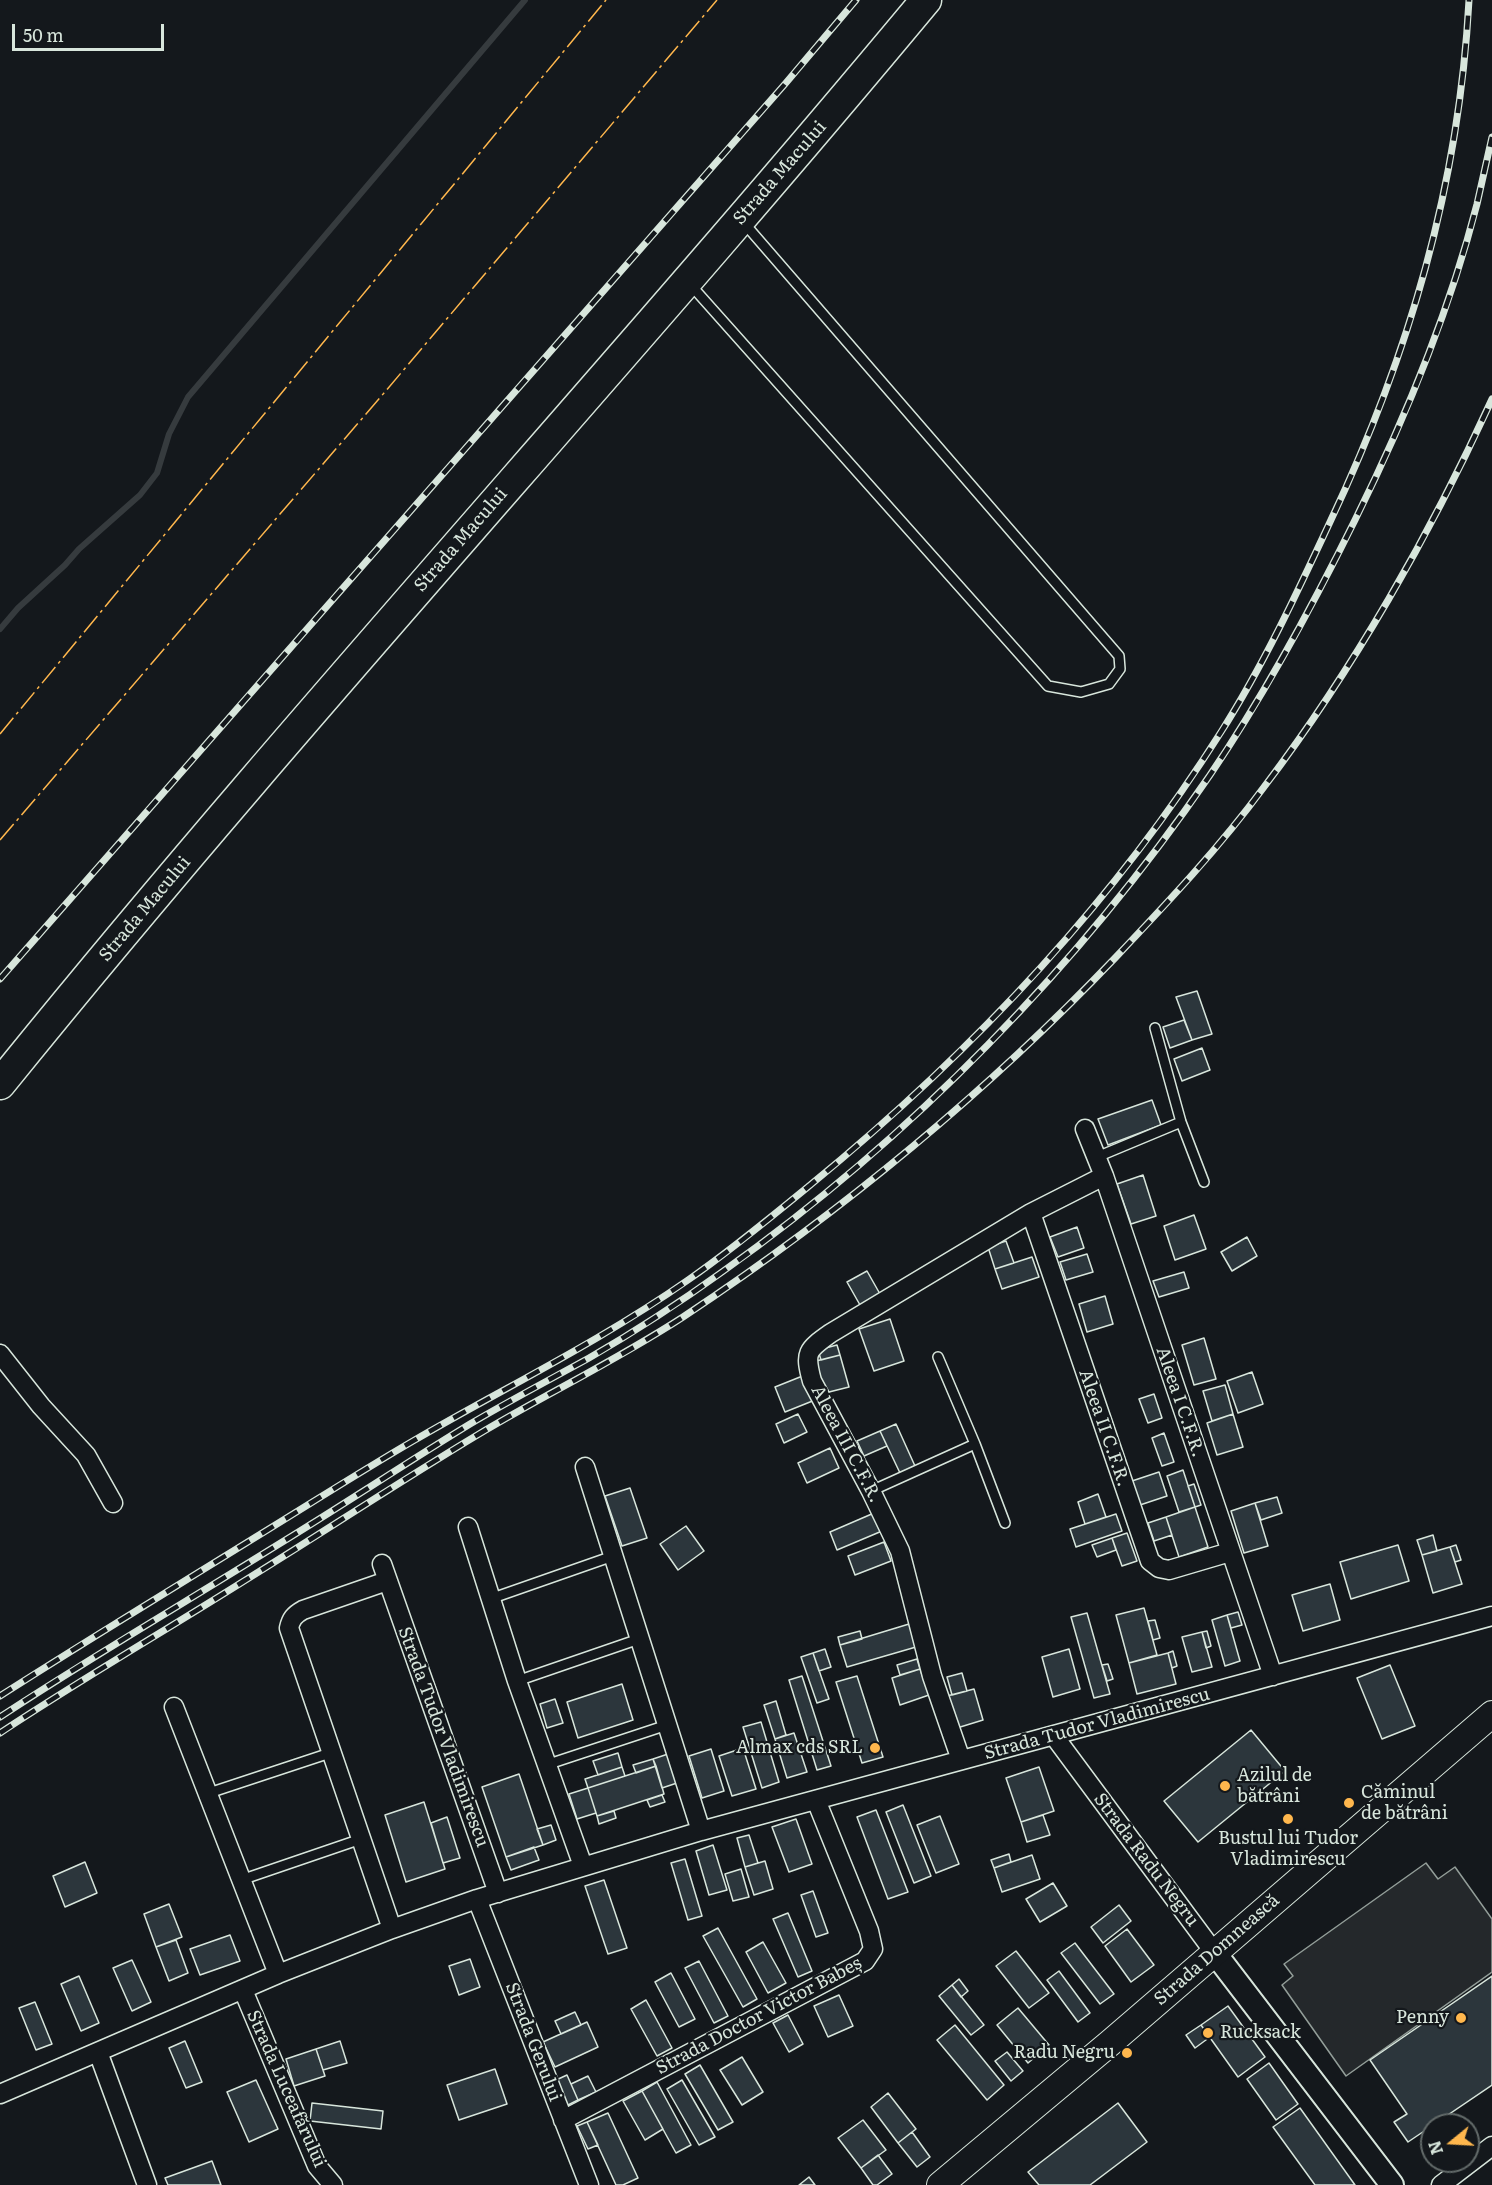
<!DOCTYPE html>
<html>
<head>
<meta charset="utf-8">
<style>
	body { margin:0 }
	#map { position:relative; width:1492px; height:2185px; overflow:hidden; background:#14181c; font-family:Literata,serif }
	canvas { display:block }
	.north { position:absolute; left:1420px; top:2113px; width:60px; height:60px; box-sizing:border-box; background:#14181c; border:2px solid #626a69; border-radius:50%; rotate:252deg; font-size:16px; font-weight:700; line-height:24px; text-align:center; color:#d8e6dc }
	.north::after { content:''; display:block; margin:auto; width:21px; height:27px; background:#ffb74d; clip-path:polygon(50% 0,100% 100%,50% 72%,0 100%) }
	.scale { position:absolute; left:12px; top:24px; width:152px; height:27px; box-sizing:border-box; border:3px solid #d8e6dc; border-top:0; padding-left:8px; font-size:18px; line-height:21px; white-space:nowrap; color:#d8e6dc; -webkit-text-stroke:4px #14181c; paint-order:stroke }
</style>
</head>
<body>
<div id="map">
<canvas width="1492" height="2185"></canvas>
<div class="north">N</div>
<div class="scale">50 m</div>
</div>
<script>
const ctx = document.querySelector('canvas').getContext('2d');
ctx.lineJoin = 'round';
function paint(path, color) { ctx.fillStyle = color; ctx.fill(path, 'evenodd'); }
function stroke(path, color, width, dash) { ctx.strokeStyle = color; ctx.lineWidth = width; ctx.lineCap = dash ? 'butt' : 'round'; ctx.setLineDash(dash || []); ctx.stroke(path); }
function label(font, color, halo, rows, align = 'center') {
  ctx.font = font + ' Literata,serif'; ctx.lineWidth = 4.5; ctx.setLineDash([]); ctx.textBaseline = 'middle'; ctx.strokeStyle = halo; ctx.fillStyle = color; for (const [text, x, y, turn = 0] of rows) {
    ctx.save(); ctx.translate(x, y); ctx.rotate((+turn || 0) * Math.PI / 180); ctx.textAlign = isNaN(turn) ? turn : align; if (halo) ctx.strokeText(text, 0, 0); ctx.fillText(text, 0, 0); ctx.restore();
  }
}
const parking = new Path2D(`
	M 1426,1863 L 1438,1879 L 1455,1867 L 1492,1919 L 1492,1972 L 1346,2076 L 1282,1985 L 1293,1976 L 1284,1964 Z`);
paint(parking, '#24282b');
stroke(parking, '#939e99', 1.5);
stroke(new Path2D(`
	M 0,629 L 18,608 L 65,565 L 79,549 L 140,495 L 157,473 L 169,434 L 188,397 L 525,0`), '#363b3e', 6);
const building = new Path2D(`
	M 1197,991 L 1212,1034 L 1192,1040 L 1176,997 Z
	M 1184,1020 L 1192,1040 L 1170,1048 L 1163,1027 Z
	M 1202,1048 L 1210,1070 L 1182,1081 L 1174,1059 Z
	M 1152,1100 L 1161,1125 L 1108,1145 L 1098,1119 Z
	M 1143,1175 L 1156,1216 L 1131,1224 L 1117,1184 Z
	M 1194,1215 L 1206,1249 L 1175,1260 L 1164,1226 Z
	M 1077,1227 L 1084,1248 L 1058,1257 L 1050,1237 Z
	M 1247,1237 L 1257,1256 L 1232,1271 L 1221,1252 Z
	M 1006,1241 L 1014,1263 L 995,1269 L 988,1247 Z
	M 1087,1254 L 1093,1272 L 1066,1280 L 1060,1262 Z
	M 1032,1257 L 1039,1277 L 1002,1289 L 995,1269 Z
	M 867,1271 L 880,1294 L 860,1305 L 847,1282 Z
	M 1184,1272 L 1189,1288 L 1159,1297 L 1153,1281 Z
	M 1105,1296 L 1113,1324 L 1087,1332 L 1079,1304 Z
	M 890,1319 L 904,1361 L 874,1371 L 859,1329 Z
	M 1204,1338 L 1216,1379 L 1194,1385 L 1182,1345 Z
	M 837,1345 L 840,1355 L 821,1360 L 818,1350 Z
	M 840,1355 L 849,1387 L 825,1393 L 816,1361 Z
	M 1252,1372 L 1263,1404 L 1238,1413 L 1227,1381 Z
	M 805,1375 L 815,1400 L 785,1412 L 775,1387 Z
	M 1225,1385 L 1233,1414 L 1212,1421 L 1203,1391 Z
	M 1154,1394 L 1162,1418 L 1148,1423 L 1139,1399 Z
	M 798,1414 L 807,1432 L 784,1443 L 776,1424 Z
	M 1233,1414 L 1243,1447 L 1217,1455 L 1207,1423 Z
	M 896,1424 L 915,1466 L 900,1473 L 880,1431 Z
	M 880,1431 L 887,1446 L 864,1456 L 857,1441 Z
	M 1164,1433 L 1174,1462 L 1162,1466 L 1152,1438 Z
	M 830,1448 L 839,1468 L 807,1483 L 798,1463 Z
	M 1183,1470 L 1195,1507 L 1179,1512 L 1167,1476 Z
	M 1159,1472 L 1167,1496 L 1140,1505 L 1132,1481 Z
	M 1194,1484 L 1201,1505 L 1195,1507 L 1188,1486 Z
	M 630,1488 L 647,1538 L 622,1546 L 605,1496 Z
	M 1098,1494 L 1106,1517 L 1085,1524 L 1078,1502 Z
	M 1277,1497 L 1282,1513 L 1261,1520 L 1255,1503 Z
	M 1255,1503 L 1268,1546 L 1244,1553 L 1231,1511 Z
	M 1195,1507 L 1208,1547 L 1179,1557 L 1166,1517 Z
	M 874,1513 L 882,1531 L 837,1550 L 830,1532 Z
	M 1116,1514 L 1122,1531 L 1076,1547 L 1070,1529 Z
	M 1166,1517 L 1172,1535 L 1154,1541 L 1148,1523 Z
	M 686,1526 L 704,1551 L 678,1570 L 660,1544 Z
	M 1127,1533 L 1137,1561 L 1122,1566 L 1112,1538 Z
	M 1433,1535 L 1437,1551 L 1422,1555 L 1417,1540 Z
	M 1112,1538 L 1116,1550 L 1097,1557 L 1092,1545 Z
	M 884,1542 L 891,1561 L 855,1575 L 848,1556 Z
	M 1398,1545 L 1409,1581 L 1351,1599 L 1340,1562 Z
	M 1456,1545 L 1461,1560 L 1455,1562 L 1450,1547 Z
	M 1450,1547 L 1462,1584 L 1433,1593 L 1422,1555 Z
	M 1330,1584 L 1340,1620 L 1303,1631 L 1292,1595 Z
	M 1144,1608 L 1157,1655 L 1129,1663 L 1116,1615 Z
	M 1238,1612 L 1242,1625 L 1231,1628 L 1227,1615 Z
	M 1087,1613 L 1110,1694 L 1094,1698 L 1071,1617 Z
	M 1227,1615 L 1240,1661 L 1225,1666 L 1212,1620 Z
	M 1155,1620 L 1160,1638 L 1153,1640 L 1148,1621 Z
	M 909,1624 L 916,1647 L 847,1667 L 840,1645 Z
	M 860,1631 L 862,1639 L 840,1645 L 838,1637 Z
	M 1207,1631 L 1211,1646 L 1206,1648 L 1202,1632 Z
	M 1202,1632 L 1212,1667 L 1192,1672 L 1182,1637 Z
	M 825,1649 L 831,1667 L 819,1671 L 813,1653 Z
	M 1069,1649 L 1080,1689 L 1053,1697 L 1042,1657 Z
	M 1173,1651 L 1177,1666 L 1172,1668 L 1168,1653 Z
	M 813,1653 L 829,1699 L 817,1703 L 801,1657 Z
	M 1168,1653 L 1176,1684 L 1137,1694 L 1129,1663 Z
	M 917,1659 L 920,1669 L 900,1675 L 897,1665 Z
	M 1108,1664 L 1113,1679 L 1107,1681 L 1102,1665 Z
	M 1390,1665 L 1415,1726 L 1382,1739 L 1357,1678 Z
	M 920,1669 L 929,1695 L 900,1705 L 892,1678 Z
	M 962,1673 L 967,1691 L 952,1695 L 947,1677 Z
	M 802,1676 L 831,1766 L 817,1770 L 789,1680 Z
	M 857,1676 L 883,1757 L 862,1763 L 836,1682 Z
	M 622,1684 L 633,1720 L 578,1738 L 567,1702 Z
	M 974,1689 L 983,1720 L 957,1728 L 947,1696 Z
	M 555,1699 L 563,1723 L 547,1728 L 540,1704 Z
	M 776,1701 L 786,1735 L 775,1739 L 764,1705 Z
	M 761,1722 L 779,1782 L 762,1788 L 743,1727 Z
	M 1251,1730 L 1285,1771 L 1198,1842 L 1164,1801 Z
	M 794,1733 L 807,1772 L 787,1778 L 775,1739 Z
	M 743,1748 L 756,1789 L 732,1796 L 719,1756 Z
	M 711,1749 L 724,1791 L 702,1798 L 689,1756 Z
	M 618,1753 L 622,1767 L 598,1775 L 593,1761 Z
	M 668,1754 L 677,1783 L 662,1788 L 653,1759 Z
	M 653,1759 L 656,1766 L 636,1773 L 633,1765 Z
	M 656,1766 L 664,1794 L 597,1816 L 588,1788 Z
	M 622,1767 L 625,1776 L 588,1788 L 585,1779 Z
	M 1039,1767 L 1054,1811 L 1021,1822 L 1006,1778 Z
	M 519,1774 L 543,1845 L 506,1857 L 482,1787 Z
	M 588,1788 L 596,1813 L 577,1819 L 569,1794 Z
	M 662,1795 L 665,1802 L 650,1807 L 647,1800 Z
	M 424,1802 L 445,1869 L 406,1882 L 385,1815 Z
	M 903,1805 L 931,1876 L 914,1883 L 886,1812 Z
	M 876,1810 L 908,1892 L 888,1899 L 857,1817 Z
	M 614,1811 L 616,1818 L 599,1824 L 597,1816 Z
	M 1043,1815 L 1050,1835 L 1027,1842 L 1021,1822 Z
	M 940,1816 L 959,1864 L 936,1873 L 917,1825 Z
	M 447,1817 L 460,1858 L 443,1863 L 431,1823 Z
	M 796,1819 L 812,1864 L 789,1872 L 772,1827 Z
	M 551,1825 L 556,1840 L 543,1845 L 537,1829 Z
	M 749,1835 L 758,1863 L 745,1867 L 737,1838 Z
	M 713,1845 L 727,1890 L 709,1895 L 696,1851 Z
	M 534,1847 L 539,1860 L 511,1870 L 506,1857 Z
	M 1009,1854 L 1011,1862 L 994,1868 L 991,1860 Z
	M 1032,1855 L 1040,1879 L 1002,1892 L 994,1868 Z
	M 685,1859 L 702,1916 L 688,1920 L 671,1863 Z
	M 765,1861 L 773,1889 L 754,1895 L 745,1867 Z
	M 85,1862 L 97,1893 L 65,1907 L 53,1876 Z
	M 741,1869 L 749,1897 L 733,1901 L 725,1874 Z
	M 604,1880 L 627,1948 L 608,1954 L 585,1886 Z
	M 1053,1883 L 1067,1906 L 1040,1922 L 1026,1899 Z
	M 813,1891 L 828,1933 L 816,1937 L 801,1895 Z
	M 169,1904 L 182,1937 L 156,1947 L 144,1914 Z
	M 1119,1905 L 1131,1921 L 1103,1943 L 1091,1927 Z
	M 788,1913 L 812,1971 L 798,1977 L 773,1919 Z
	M 718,1928 L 757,1999 L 743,2007 L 703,1936 Z
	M 1127,1929 L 1154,1965 L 1131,1982 L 1105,1946 Z
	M 230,1935 L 240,1961 L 200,1975 L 190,1949 Z
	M 176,1940 L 188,1973 L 169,1981 L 156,1947 Z
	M 763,1942 L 786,1983 L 768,1993 L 746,1952 Z
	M 1075,1943 L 1114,1994 L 1100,2004 L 1061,1953 Z
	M 1016,1951 L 1049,1993 L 1029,2008 L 996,1966 Z
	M 470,1959 L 480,1987 L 459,1995 L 449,1966 Z
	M 132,1960 L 151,2002 L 132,2011 L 113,1968 Z
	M 699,1961 L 728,2016 L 714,2023 L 685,1968 Z
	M 1059,1971 L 1090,2013 L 1078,2022 L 1047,1980 Z
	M 671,1973 L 695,2019 L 679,2027 L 655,1982 Z
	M 79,1976 L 99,2023 L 81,2031 L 61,1984 Z
	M 1492,1976 L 1492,2085 L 1408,2142 L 1394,2122 L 1407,2114 L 1370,2060 Z
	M 959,1979 L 968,1991 L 961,1997 L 952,1985 Z
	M 952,1985 L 984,2025 L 971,2035 L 939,1996 Z
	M 839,1995 L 853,2026 L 828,2037 L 814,2006 Z
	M 646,2000 L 672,2048 L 657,2056 L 631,2009 Z
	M 35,2002 L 52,2044 L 36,2050 L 19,2008 Z
	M 1228,2006 L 1265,2057 L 1238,2077 L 1201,2025 Z
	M 1018,2008 L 1049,2045 L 1028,2063 L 997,2025 Z
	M 575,2012 L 581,2025 L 561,2034 L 555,2021 Z
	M 788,2015 L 803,2044 L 789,2052 L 773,2023 Z
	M 587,2022 L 598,2047 L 555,2067 L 543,2042 Z
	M 955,2025 L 1004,2085 L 987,2100 L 937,2040 Z
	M 1201,2025 L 1210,2037 L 1195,2048 L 1186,2035 Z
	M 185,2041 L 202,2082 L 186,2088 L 169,2048 Z
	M 340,2041 L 347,2063 L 323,2070 L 316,2049 Z
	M 316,2049 L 325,2076 L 294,2086 L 286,2059 Z
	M 1007,2052 L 1023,2071 L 1011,2081 L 995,2061 Z
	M 742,2057 L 763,2092 L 742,2105 L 720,2070 Z
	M 1269,2063 L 1298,2104 L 1276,2120 L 1247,2079 Z
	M 700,2065 L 733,2122 L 718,2130 L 685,2074 Z
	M 495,2069 L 507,2104 L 459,2120 L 447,2085 Z
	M 567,2075 L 578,2100 L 566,2106 L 554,2081 Z
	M 588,2076 L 596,2092 L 578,2100 L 571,2084 Z
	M 256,2080 L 278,2129 L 249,2142 L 227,2092 Z
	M 682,2080 L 715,2137 L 699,2145 L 667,2089 Z
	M 657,2082 L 691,2145 L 676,2153 L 642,2091 Z
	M 642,2091 L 663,2129 L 645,2140 L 623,2101 Z
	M 888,2093 L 916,2129 L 898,2143 L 871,2107 Z
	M 312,2103 L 383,2111 L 381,2129 L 310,2121 Z
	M 1118,2103 L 1147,2142 L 1090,2185 L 1039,2185 L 1028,2172 Z
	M 1300,2108 L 1355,2185 L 1315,2185 L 1273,2127 Z
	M 608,2113 L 638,2178 L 623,2185 L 616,2185 L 587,2122 Z
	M 863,2120 L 886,2150 L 861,2168 L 838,2138 Z
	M 587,2122 L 598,2145 L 588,2149 L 577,2126 Z
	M 912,2132 L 930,2157 L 917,2167 L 898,2143 Z
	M 878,2155 L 892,2174 L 877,2185 L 873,2185 L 861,2168 Z
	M 212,2161 L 221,2185 L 168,2185 L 165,2178 Z
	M 809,2177 L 815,2185 L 799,2185 Z`);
paint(building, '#2c363c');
stroke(building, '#d8e6dc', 1.5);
const service = new Path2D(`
	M 689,283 L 1048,686 L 1081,692 L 1109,684 L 1120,669 L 1119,656 L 744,223
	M 1155,1028 L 1181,1122 L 1204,1182
	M 1097,1157 L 1181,1122
	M 938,1357 L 975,1444 L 1005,1523
	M 871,1491 L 975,1444
	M 490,1599 L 613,1556
	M 517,1681 L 639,1639
	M 546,1765 L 667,1725
	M 209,1793 L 330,1753
	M 241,1880 L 361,1839`);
const minor = new Path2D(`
	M 1085,1129 L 1104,1176 L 1273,1676
	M 1031,1213 L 1150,1561 L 1159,1568 L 1169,1570 L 1230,1552
	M 0,1354 L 41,1406 L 86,1455 L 113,1503
	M 585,1467 L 701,1831
	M 468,1527 L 517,1681 L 583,1866
	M 382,1564 L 498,1893
	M 387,1581 L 303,1610 C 294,1615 291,1619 289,1628 L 392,1929
	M 174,1707 L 278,1974
	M 1054,1736 L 1214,1952
	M 961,1760 L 932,1676 L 900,1551 L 871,1491 L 812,1381 C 804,1352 807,1350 831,1333 L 1031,1213 L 1104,1176
	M 477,1899 L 589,2185
	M 243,1990 L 317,2166 L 333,2185
	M 98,2052 L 147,2185
	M 0,2094 L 278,1974 L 392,1929 L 477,1899 L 701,1831 L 1492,1616
	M 563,2120 L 865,1961 L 873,1949 L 869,1931 L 816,1800
	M 1441,2185 L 1492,2146`);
const tertiary = new Path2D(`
	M 1214,1952 L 1392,2185`);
const secondary = new Path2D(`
	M 940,2185 L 1110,2043 L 1492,1714`);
const trunk = new Path2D(`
	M 0,1084 C 299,714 622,366 926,0`);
stroke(service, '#d8e6dc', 12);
stroke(minor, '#d8e6dc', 21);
stroke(tertiary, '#d8e6dc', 26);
stroke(secondary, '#d8e6dc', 28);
stroke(trunk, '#d8e6dc', 33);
stroke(service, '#14181c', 9);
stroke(minor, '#14181c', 18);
stroke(tertiary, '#14181c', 22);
stroke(secondary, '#14181c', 26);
stroke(trunk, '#14181c', 30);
const rail = new Path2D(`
	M 0,979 L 785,84 L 856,0
	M 0,1696 C 83,1643 167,1592 251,1540 C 305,1507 358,1473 413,1441 C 504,1388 601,1341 688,1280 C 730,1251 770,1218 809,1186 C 968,1056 1111,906 1221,732 C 1263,666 1297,593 1330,522 C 1409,355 1459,186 1469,0
	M 0,1717 C 91,1657 186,1602 279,1544 C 343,1505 406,1463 470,1424 C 509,1401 549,1380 589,1358 C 634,1332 679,1303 722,1272 C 911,1138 1079,966 1210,775 C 1265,694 1312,607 1355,520 C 1405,419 1449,313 1477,204 C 1482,182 1487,159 1492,137
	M 0,1733 C 80,1680 163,1632 244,1581 C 322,1533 399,1482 479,1434 C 546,1394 617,1360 683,1317 C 840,1213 986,1093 1116,957 C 1168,902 1219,848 1264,787 C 1353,670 1431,533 1492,399`);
stroke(rail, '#d8e6dc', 7);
stroke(rail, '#14181c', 4.5, [14]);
stroke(new Path2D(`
	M 0,734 L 606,0
	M 0,840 L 384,393 L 717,0`), '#ffb74d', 1.5, [21, 4.5, 3, 4.5]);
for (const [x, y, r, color] of [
	[875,1748,6,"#ffb74d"],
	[1225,1786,6,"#ffb74d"],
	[1349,1803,6,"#ffb74d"],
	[1288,1819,6,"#ffb74d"],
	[1461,2018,6,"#ffb74d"],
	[1208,2033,6,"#ffb74d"],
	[1127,2053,6,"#ffb74d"]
]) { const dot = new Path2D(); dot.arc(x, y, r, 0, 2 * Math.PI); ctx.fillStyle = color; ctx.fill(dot); stroke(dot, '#14181c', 2); }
label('18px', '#d8e6dc', '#14181c', [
	["Strada Macului",780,173,-49],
	["Strada Macului",461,540,-49],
	["Strada Macului",145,909,-50],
	["Aleea I C.F.R.",1180,1402,71],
	["Aleea II C.F.R.",1104,1428,71],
	["Aleea III C.F.R.",846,1444,62],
	["Strada Tudor Vladimirescu",1097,1724,-15],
	["Strada Tudor Vladimirescu",443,1737,70],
	["Strada Radu Negru",1146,1860,53],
	["Strada Domnească",1217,1950,-41],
	["Strada Doctor Victor Babeș",759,2016,-28],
	["Strada Gerului",533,2042,69],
	["Strada Luceafărului",286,2089,66]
]);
label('18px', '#d8e6dc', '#14181c', [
	["Almax cds SRL",863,1748],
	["Azilul de",1237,1776,"left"],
	["bătrâni",1237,1797,"left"],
	["Căminul",1361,1793,"left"],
	["de bătrâni",1361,1814,"left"],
	["Bustul lui Tudor",1288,1839,"center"],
	["Vladimirescu",1288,1860,"center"],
	["Penny",1449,2018],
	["Rucksack",1220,2033,"left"],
	["Radu Negru",1115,2053]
], 'right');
</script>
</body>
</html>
